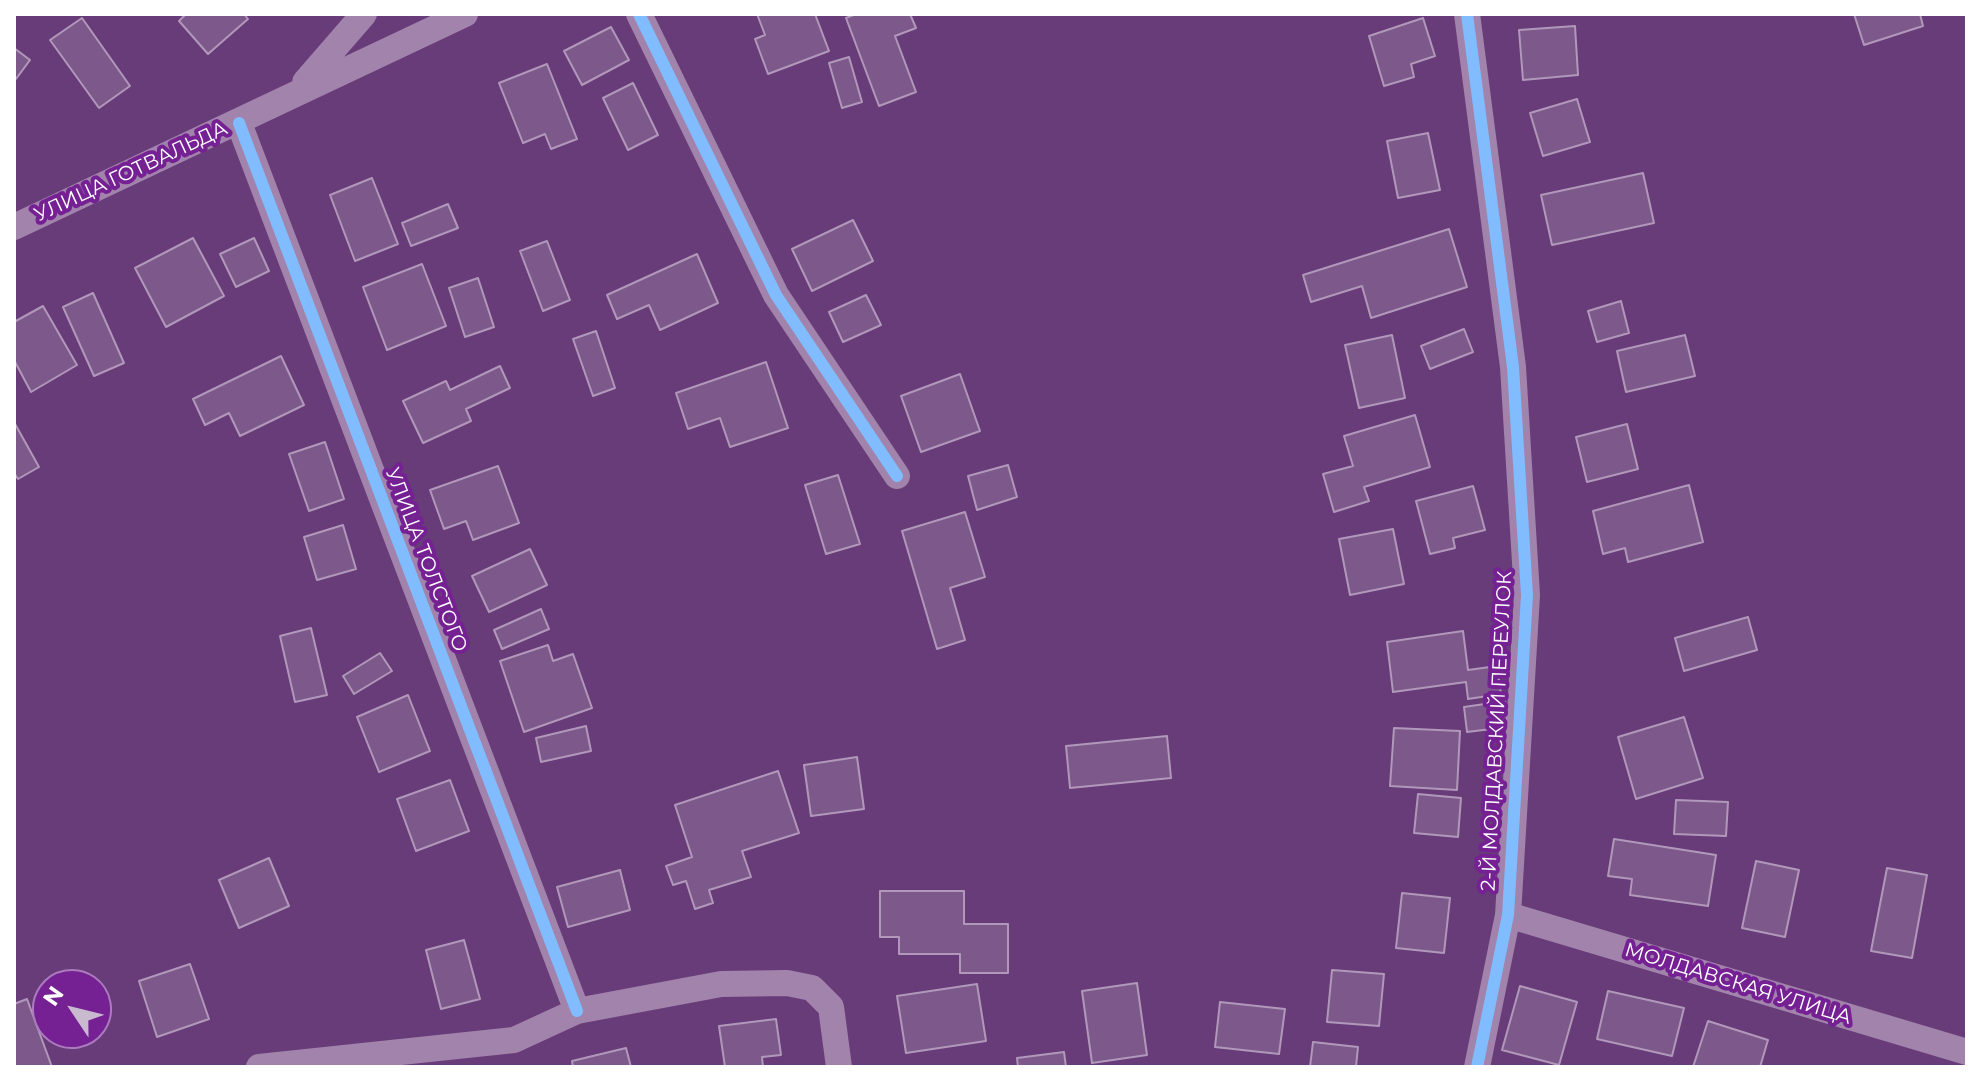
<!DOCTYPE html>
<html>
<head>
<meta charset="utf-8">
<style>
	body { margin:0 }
	#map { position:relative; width:1981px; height:1081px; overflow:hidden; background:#683b79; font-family:Montserrat,sans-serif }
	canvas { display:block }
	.frame { position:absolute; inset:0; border:16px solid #fff; pointer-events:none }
	.north { position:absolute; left:32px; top:969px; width:80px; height:80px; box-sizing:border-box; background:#752193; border:2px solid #ac7abe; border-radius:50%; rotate:305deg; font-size:22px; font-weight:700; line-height:32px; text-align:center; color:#fff }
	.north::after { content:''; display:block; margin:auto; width:28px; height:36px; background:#cabad0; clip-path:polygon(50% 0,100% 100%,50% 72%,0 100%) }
</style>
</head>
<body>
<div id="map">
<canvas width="1981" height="1081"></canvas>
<div class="frame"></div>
<div class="north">N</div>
</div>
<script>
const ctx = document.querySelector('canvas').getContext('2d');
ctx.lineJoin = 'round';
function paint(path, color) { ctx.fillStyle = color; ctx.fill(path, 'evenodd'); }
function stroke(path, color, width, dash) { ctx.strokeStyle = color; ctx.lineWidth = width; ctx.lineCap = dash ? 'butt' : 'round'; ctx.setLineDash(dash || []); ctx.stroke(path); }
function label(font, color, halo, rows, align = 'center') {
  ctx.font = font + ' Montserrat,sans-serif'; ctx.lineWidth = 8; ctx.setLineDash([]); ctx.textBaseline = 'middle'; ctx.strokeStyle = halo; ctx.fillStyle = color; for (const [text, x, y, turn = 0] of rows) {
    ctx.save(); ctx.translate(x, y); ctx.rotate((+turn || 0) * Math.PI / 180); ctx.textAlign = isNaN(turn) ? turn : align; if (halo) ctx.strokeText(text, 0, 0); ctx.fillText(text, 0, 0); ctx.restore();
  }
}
const building = new Path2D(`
	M 186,14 L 244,14 L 248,19 L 208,54 L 179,21 Z
	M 757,14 L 815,14 L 829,51 L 768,74 L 755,39 L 765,35 Z
	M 856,14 L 910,14 L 916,28 L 895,36 L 916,92 L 879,106 L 846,18 Z
	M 1854,14 L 1920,14 L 1923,26 L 1864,45 Z
	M 82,18 L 130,86 L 99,108 L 50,40 Z
	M 1423,18 L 1435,56 L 1411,64 L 1414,77 L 1384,86 L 1369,36 Z
	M 1575,26 L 1578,75 L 1523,80 L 1519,30 Z
	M 611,27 L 629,60 L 582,85 L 564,51 Z
	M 14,48 L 30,60 L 16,79 L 14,78 Z
	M 849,57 L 862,102 L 842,108 L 829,63 Z
	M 547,64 L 577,139 L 551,149 L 545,134 L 523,143 L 499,83 Z
	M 633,83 L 658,135 L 628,150 L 603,98 Z
	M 1577,99 L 1590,142 L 1543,156 L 1530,113 Z
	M 1428,133 L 1440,190 L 1398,198 L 1387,141 Z
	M 1643,173 L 1654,223 L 1552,245 L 1541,195 Z
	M 372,178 L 398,244 L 355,261 L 330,195 Z
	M 448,204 L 458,228 L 411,246 L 402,223 Z
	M 853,220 L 873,261 L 812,291 L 792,249 Z
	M 1449,229 L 1467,287 L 1371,318 L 1362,286 L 1311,302 L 1303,275 Z
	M 193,238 L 224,296 L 166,327 L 135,268 Z
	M 254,238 L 269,271 L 236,287 L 220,254 Z
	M 547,241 L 570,300 L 543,311 L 520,251 Z
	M 697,254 L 718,303 L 660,330 L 649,305 L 617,319 L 607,295 Z
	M 422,264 L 446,326 L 387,350 L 363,287 Z
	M 478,278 L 494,327 L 465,337 L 449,288 Z
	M 93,293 L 124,363 L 94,376 L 63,307 Z
	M 866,295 L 881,325 L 843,342 L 829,312 Z
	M 1621,301 L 1629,333 L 1597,342 L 1588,311 Z
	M 43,306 L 77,365 L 31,392 L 14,360 L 14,322 Z
	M 1464,329 L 1473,352 L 1430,369 L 1421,346 Z
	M 596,331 L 615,388 L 593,396 L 573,339 Z
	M 1392,335 L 1405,398 L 1359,408 L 1345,345 Z
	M 1685,335 L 1695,376 L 1626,392 L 1617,351 Z
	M 281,356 L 304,405 L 240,436 L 229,413 L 205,425 L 193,399 Z
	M 766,362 L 788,428 L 730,447 L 720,418 L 688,429 L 676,393 Z
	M 500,366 L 510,388 L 466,409 L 471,421 L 423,443 L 403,401 L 446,381 L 450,390 Z
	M 960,374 L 980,431 L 921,452 L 901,396 Z
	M 1415,415 L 1430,467 L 1364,487 L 1369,501 L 1334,512 L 1323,474 L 1353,466 L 1344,436 Z
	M 14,422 L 39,467 L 18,479 L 14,473 Z
	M 1627,424 L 1638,469 L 1587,482 L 1576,437 Z
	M 325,442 L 344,499 L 309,511 L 289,454 Z
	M 1008,465 L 1017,497 L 977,510 L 968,476 Z
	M 498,466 L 519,523 L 473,540 L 466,521 L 444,529 L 430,490 Z
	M 838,475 L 860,544 L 826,554 L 805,485 Z
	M 1689,485 L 1703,542 L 1628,562 L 1625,548 L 1603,554 L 1593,511 Z
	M 1473,486 L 1485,530 L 1453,538 L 1455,548 L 1430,554 L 1416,501 Z
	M 965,512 L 985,577 L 950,588 L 965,640 L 937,649 L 902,531 Z
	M 343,525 L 356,569 L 317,580 L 304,537 Z
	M 1393,529 L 1404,584 L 1350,595 L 1339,539 Z
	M 530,549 L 547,585 L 489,612 L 472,576 Z
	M 541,609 L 549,629 L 502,649 L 494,630 Z
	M 1748,617 L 1757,650 L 1684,671 L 1675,638 Z
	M 311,628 L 327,695 L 295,702 L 280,636 Z
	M 1463,631 L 1468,670 L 1497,666 L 1501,694 L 1468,699 L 1466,682 L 1393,692 L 1387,642 Z
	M 548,645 L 553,661 L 573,654 L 592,708 L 524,732 L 500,661 Z
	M 380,653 L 392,671 L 354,694 L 343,676 Z
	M 408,695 L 430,751 L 379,772 L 357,717 Z
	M 1505,701 L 1508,727 L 1467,732 L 1464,707 Z
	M 1684,717 L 1703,778 L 1636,799 L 1618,737 Z
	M 586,726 L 591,751 L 541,762 L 536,738 Z
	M 1394,728 L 1460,731 L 1457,790 L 1390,786 Z
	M 1167,736 L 1171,778 L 1070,788 L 1066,746 Z
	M 857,757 L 864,809 L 811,816 L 804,765 Z
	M 778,771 L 799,833 L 742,851 L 751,877 L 709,890 L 713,903 L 695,909 L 686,881 L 673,885 L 666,866 L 692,857 L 675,805 Z
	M 450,780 L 469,831 L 416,851 L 397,799 Z
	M 1418,794 L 1461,798 L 1458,837 L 1414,833 Z
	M 1676,800 L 1728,802 L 1726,836 L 1674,834 Z
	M 1614,839 L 1716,855 L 1708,906 L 1630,895 L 1632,879 L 1608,876 Z
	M 269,858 L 289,906 L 239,928 L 219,880 Z
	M 1756,861 L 1799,870 L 1785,937 L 1742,928 Z
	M 1887,868 L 1927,875 L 1912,958 L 1871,951 Z
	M 620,870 L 630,910 L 568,927 L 557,887 Z
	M 880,891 L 964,891 L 964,924 L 1008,924 L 1008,973 L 960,973 L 960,954 L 899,954 L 899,937 L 880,937 Z
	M 1402,893 L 1450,898 L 1444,953 L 1396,948 Z
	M 464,940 L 480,999 L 441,1009 L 426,950 Z
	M 190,964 L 209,1019 L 157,1037 L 139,981 Z
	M 1332,970 L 1384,974 L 1379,1026 L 1327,1022 Z
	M 1137,983 L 1147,1055 L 1092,1063 L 1082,991 Z
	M 977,984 L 986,1041 L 906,1053 L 897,996 Z
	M 1520,986 L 1577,1002 L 1559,1065 L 1502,1050 Z
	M 1608,991 L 1684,1008 L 1672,1056 L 1597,1039 Z
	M 27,999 L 52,1067 L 14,1067 L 14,1004 Z
	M 1220,1002 L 1285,1009 L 1279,1054 L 1215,1047 Z
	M 776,1019 L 781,1055 L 762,1057 L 763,1067 L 725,1067 L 719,1026 Z
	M 1708,1021 L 1768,1040 L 1760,1067 L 1693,1067 Z
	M 1313,1042 L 1358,1047 L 1356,1067 L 1310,1067 Z
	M 626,1048 L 631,1067 L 573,1067 L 572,1061 Z
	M 1064,1052 L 1066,1067 L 1018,1067 L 1017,1058 Z`);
paint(building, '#7c598a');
stroke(building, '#b198ba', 2);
stroke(new Path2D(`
	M 639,14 L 776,295 L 897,476
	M 1467,14 L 1513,367 L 1527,595 L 1508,915 L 1477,1067
	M 305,82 L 364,14
	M 239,123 L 577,1011
	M 14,227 L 465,14
	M 1508,915 L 1967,1052
	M 259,1067 L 514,1040 L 577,1011 L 721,984 L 787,983 L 812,988 L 831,1007 L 839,1067`), '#a183ab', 26);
stroke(new Path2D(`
	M 639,14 L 776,295 L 897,476
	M 1467,14 L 1513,367 L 1527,595 L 1508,915 L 1477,1067
	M 239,123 L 577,1011`), '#80bcff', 12);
label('20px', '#fff', '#752193', [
	["УЛИЦА ГОТВАЛЬДА",131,172,-25],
	["УЛИЦА ТОЛСТОГО",426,560,69],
	["2-Й МОЛДАВСКИЙ ПЕРЕУЛОК",1497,731,-87],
	["МОЛДАВСКАЯ УЛИЦА",1738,984,17]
]);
</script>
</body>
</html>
